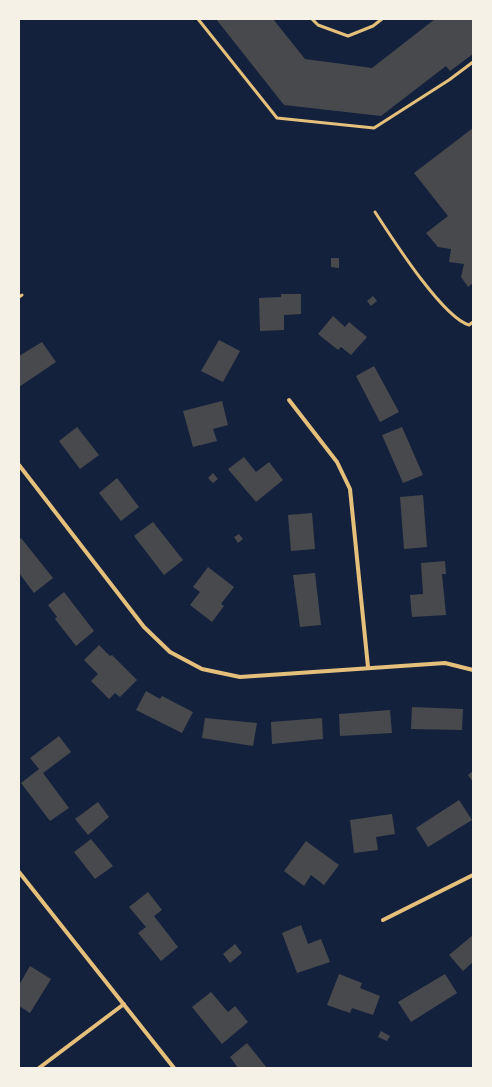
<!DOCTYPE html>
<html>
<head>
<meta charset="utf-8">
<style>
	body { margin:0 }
	#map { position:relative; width:492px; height:1087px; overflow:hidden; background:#14213d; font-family:"Archivo Narrow",sans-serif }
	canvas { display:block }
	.frame { position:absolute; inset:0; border:20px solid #f6f1e7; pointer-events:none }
</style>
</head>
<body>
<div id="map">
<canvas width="492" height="1087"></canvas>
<div class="frame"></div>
</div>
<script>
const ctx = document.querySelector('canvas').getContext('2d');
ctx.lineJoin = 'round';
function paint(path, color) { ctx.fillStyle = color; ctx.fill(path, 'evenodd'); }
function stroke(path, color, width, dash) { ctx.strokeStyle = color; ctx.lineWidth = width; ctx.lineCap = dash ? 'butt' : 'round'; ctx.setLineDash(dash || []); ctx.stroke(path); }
paint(new Path2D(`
	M 216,19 L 273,19 L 305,59 L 372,68 L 435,19 L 473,19 L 473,54 L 450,71 L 446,66 L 381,116 L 284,105 Z
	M 473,128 L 473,283 L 468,287 L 461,277 L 464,264 L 449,262 L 451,249 L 438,247 L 426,233 L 448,216 L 414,173 Z
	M 331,258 L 339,258 L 339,268 L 331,267 Z
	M 281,294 L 301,294 L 301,314 L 284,315 L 284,330 L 260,331 L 259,298 L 281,297 Z
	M 373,296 L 377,301 L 371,306 L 367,301 Z
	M 333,316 L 345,327 L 349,322 L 367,337 L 351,355 L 341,347 L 338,350 L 318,334 Z
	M 219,340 L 240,351 L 223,382 L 201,371 Z
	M 42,342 L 56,362 L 19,387 L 19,356 Z
	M 374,366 L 399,412 L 380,422 L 356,376 Z
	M 222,401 L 228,425 L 213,429 L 217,441 L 193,447 L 183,411 Z
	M 77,427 L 99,455 L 80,469 L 59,441 Z
	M 402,427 L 423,475 L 403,483 L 382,435 Z
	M 244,457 L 256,472 L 269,462 L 283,480 L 256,502 L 228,469 Z
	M 213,473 L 218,479 L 213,483 L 208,478 Z
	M 117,478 L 139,507 L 121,521 L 99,493 Z
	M 423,495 L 427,547 L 404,549 L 400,497 Z
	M 312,513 L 315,549 L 291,551 L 288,515 Z
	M 153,522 L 183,560 L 164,575 L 134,536 Z
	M 239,534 L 243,539 L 238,543 L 234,537 Z
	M 21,538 L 53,578 L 34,593 L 19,573 L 19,540 Z
	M 445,561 L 446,574 L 442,574 L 446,615 L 412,617 L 410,595 L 423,594 L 421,563 Z
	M 208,567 L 234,587 L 221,604 L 224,606 L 212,622 L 190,605 L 200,592 L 193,587 Z
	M 315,573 L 321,625 L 300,627 L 293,575 Z
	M 64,592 L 94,631 L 76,646 L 55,619 L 57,617 L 48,605 Z
	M 99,645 L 110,656 L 112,655 L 137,680 L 120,697 L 115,693 L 109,699 L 91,681 L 98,674 L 84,660 Z
	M 146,691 L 160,699 L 162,696 L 193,712 L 182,733 L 136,710 Z
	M 412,707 L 463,709 L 462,730 L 411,729 Z
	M 390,710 L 392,733 L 340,736 L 339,714 Z
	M 205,718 L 257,723 L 253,746 L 202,738 Z
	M 322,718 L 323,739 L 272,744 L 271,722 Z
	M 59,736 L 71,752 L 43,773 L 69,808 L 50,821 L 21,783 L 39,769 L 30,758 Z
	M 473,771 L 473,782 L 468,775 Z
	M 459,800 L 472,820 L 428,847 L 416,828 Z
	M 98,802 L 109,817 L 88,835 L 75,819 Z
	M 392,814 L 395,834 L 376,837 L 378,850 L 354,853 L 350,820 Z
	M 91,839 L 113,866 L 95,879 L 74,852 Z
	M 306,841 L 339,865 L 324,885 L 311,875 L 304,886 L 284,871 Z
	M 148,892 L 162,910 L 154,916 L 178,947 L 161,961 L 138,933 L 146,927 L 129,907 Z
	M 301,925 L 308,944 L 321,939 L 330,962 L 297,973 L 282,933 Z
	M 473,935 L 473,962 L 463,971 L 449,955 Z
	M 235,944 L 242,953 L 230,963 L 223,954 Z
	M 30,966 L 51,979 L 30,1013 L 19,1006 L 19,985 Z
	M 339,974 L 362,983 L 360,988 L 380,996 L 373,1015 L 352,1008 L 350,1013 L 327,1005 Z
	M 445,974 L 457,993 L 411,1022 L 398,1002 Z
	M 211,992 L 228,1012 L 235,1006 L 248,1022 L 222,1044 L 192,1007 Z
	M 381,1031 L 390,1036 L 387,1041 L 378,1037 Z
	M 247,1043 L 267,1068 L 238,1068 L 230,1057 Z`), '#48494c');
stroke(new Path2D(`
	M 198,19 L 277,118 L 374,128 L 449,80 L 473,62
	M 312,19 L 318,25 L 348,36 L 373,26 L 382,19
	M 375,212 C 392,238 442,317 469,325 L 473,322
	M 19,297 L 22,295`), '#e5c07b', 3);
stroke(new Path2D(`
	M 289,400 L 337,462 L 350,489 L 368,667
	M 19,465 L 144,627 L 170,652 L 202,669 L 240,677 L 445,663 L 473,670
	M 19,872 L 174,1068
	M 383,920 L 473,875
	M 39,1068 L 124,1004`), '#e5c07b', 4);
</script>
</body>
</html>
